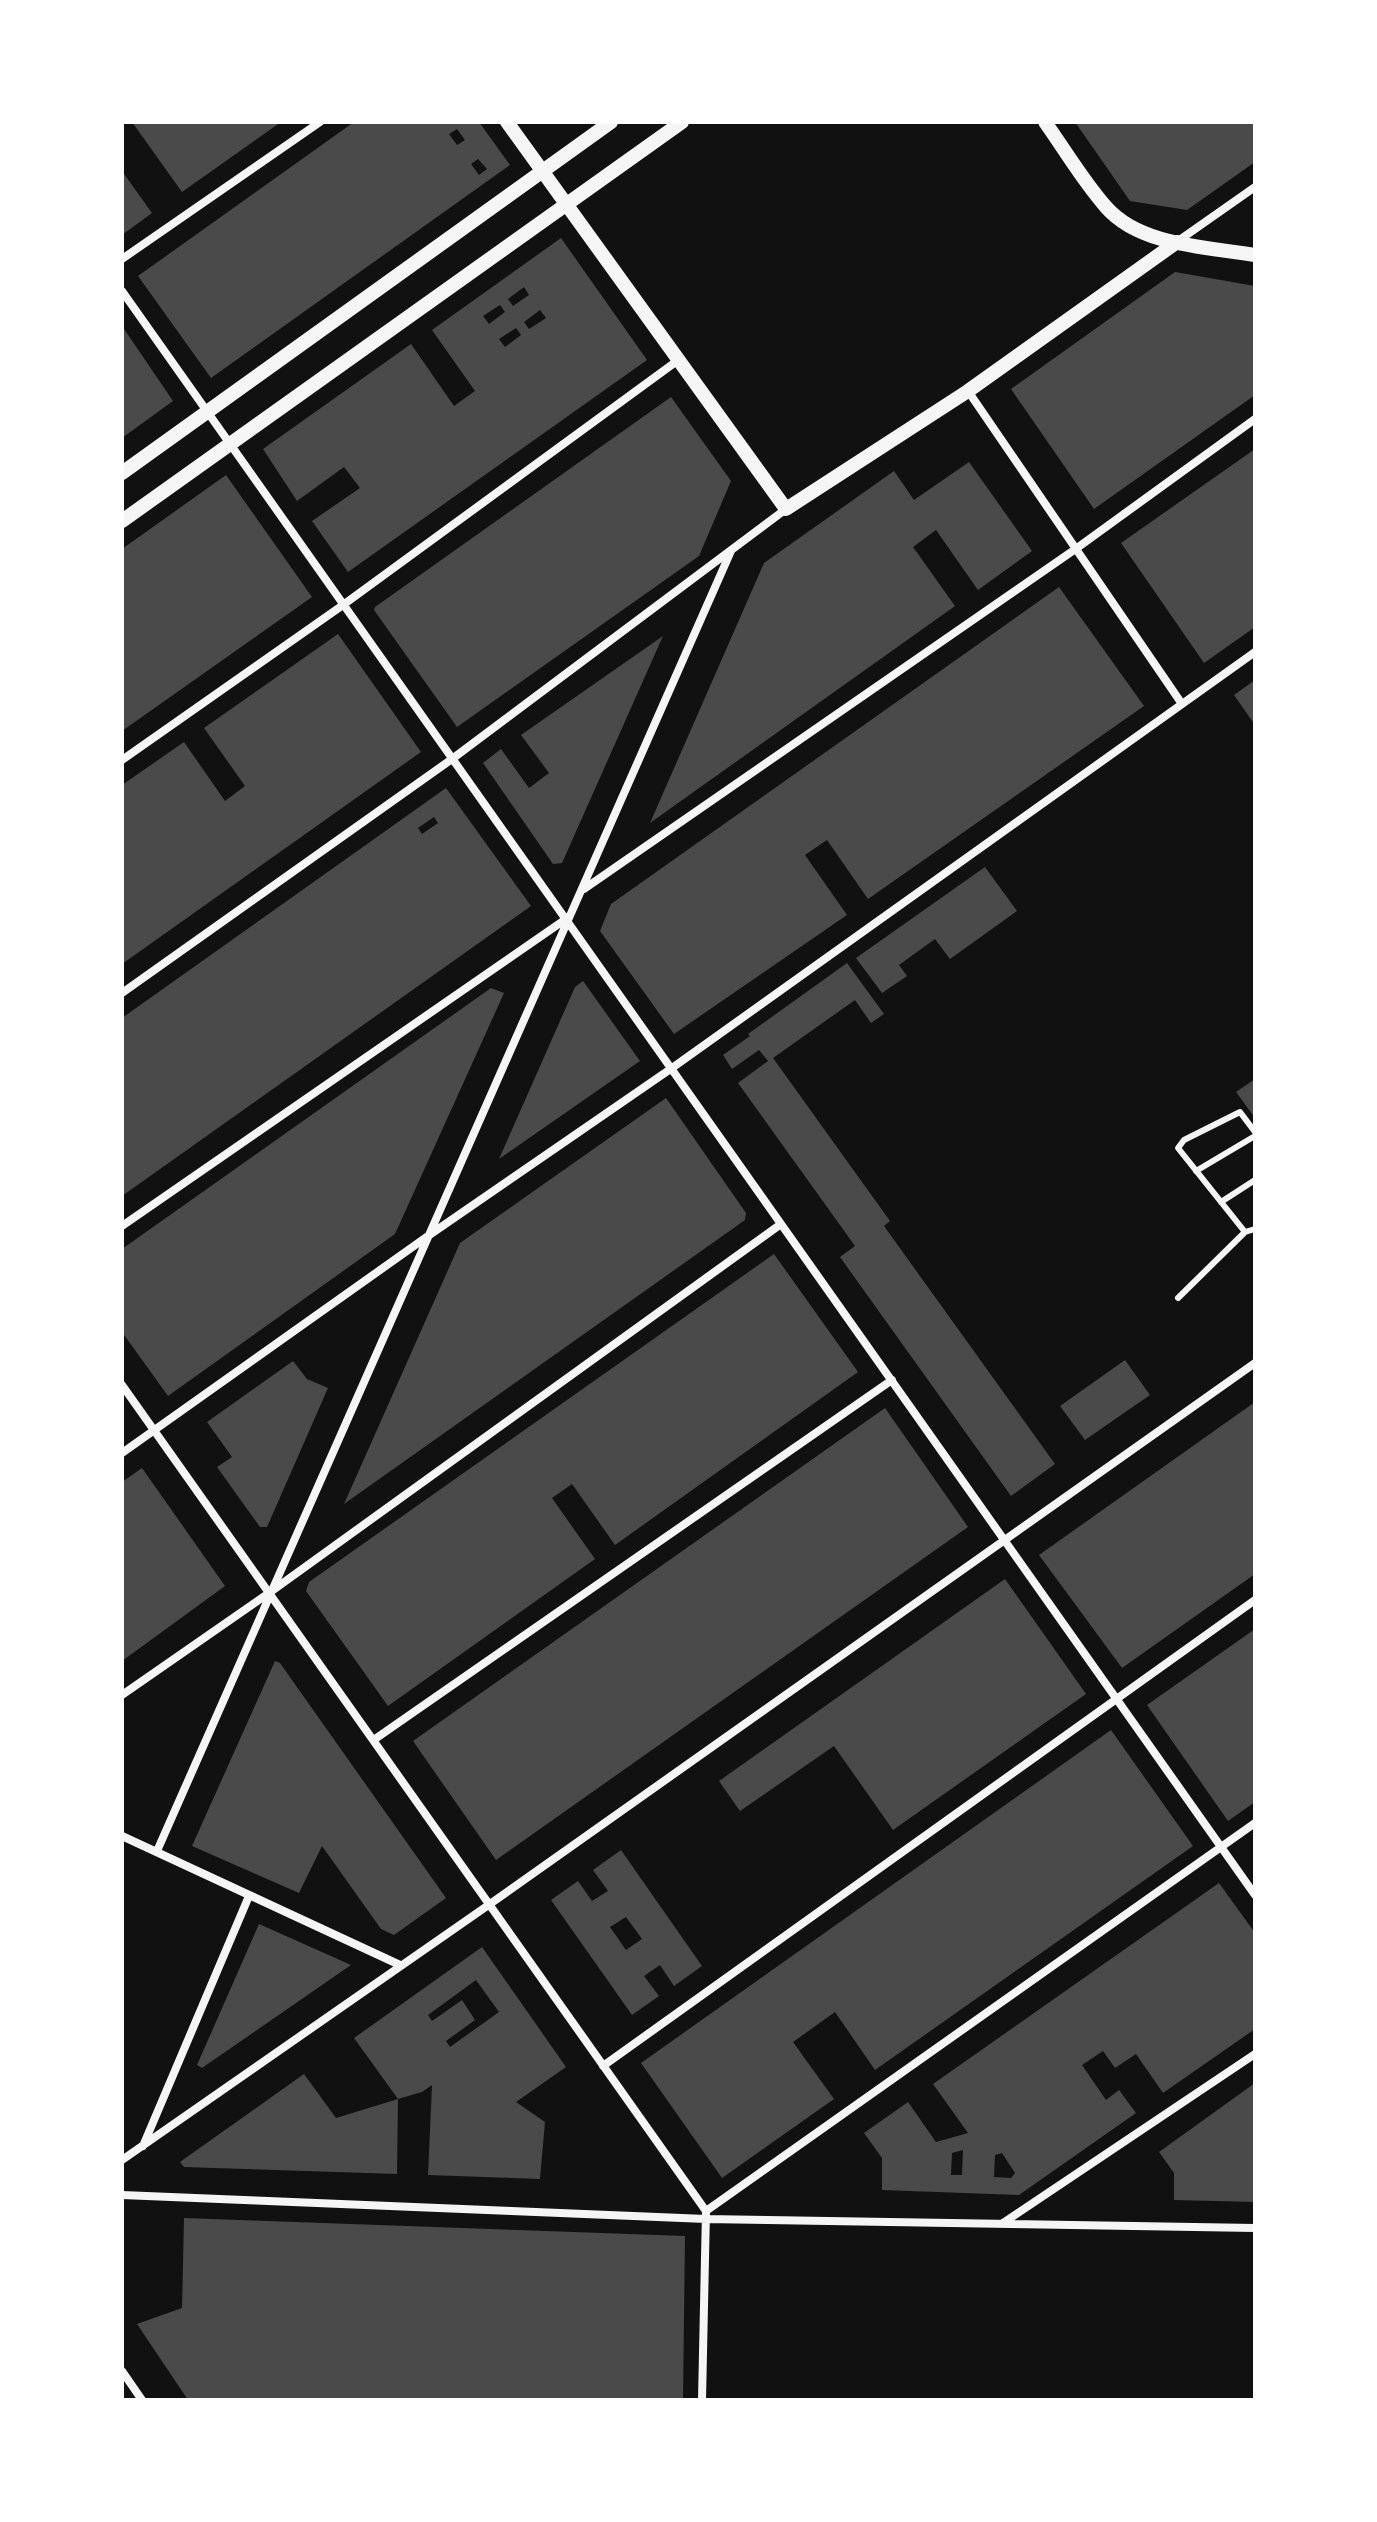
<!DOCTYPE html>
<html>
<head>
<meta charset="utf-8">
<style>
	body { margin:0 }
	#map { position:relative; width:1377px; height:2522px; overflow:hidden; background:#111; font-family:"Fira Sans",sans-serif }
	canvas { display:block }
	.frame { position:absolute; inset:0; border:124px solid #fff; pointer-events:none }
</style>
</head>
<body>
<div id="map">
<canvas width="1377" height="2522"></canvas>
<div class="frame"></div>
</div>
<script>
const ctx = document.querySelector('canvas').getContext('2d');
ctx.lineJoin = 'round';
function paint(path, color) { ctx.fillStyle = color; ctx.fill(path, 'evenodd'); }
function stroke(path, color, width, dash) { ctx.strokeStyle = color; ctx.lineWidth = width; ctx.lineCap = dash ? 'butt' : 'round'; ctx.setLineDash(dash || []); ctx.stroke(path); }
paint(new Path2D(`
	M 132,122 L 281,122 L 182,192 Z
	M 354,122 L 479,122 L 510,165 L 211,378 L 138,276 ZM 457,129 L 465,140 L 457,145 L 449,134 ZM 478,159 L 487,169 L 479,175 L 471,164 Z
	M 1075,122 L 1255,122 L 1255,162 L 1187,210 L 1130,201 Z
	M 122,171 L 152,213 L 122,235 Z
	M 561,238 L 647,360 L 348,572 L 312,521 L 360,488 L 344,467 L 297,501 L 263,449 L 411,344 L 454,406 L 475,391 L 432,330 ZM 524,287 L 529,295 L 513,306 L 508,299 ZM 500,305 L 505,312 L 489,324 L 483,316 ZM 540,310 L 546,318 L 529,329 L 524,322 ZM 516,328 L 521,335 L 505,347 L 499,339 Z
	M 1175,272 L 1255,286 L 1255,395 L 1094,509 L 1011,389 Z
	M 122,326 L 173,401 L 122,438 Z
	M 671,397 L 731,481 L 699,556 L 457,727 L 374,610 L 375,607 Z
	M 1255,449 L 1255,627 L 1204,663 L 1121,543 Z
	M 969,462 L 1032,551 L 978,590 L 936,530 L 913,547 L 955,606 L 650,823 L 764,563 L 894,471 L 914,500 Z
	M 226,475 L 312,597 L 122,731 L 122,549 Z
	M 1059,587 L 1144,706 L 868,899 L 827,840 L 805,855 L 847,915 L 674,1034 L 600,931 L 611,904 Z
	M 338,634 L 421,752 L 122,964 L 122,785 L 184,742 L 225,801 L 245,786 L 204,728 Z
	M 663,636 L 562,863 L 553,864 L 483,763 L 501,749 L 529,788 L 549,773 L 521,735 Z
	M 1255,680 L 1255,725 L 1234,695 Z
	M 446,788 L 531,906 L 122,1196 L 122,1018 ZM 434,817 L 438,823 L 422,834 L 418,828 Z
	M 985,867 L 1017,911 L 950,959 L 935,939 L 899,965 L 907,976 L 882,993 L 856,958 Z
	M 847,963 L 884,1014 L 871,1023 L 855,1000 L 773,1058 L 890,1221 L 884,1226 L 1055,1464 L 1011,1496 L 840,1257 L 855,1246 L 738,1083 L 768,1061 L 759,1050 L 732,1069 L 723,1055 L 750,1036 L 748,1034 Z
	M 583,981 L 640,1061 L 499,1159 L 575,987 Z
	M 491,988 L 504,993 L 395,1234 L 168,1396 L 122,1332 L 122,1249 Z
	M 1255,1079 L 1255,1118 L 1236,1092 Z
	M 666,1098 L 746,1213 L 745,1220 L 344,1504 L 460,1243 Z
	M 774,1254 L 858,1372 L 615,1545 L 572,1484 L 552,1498 L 595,1559 L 388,1706 L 306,1591 L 309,1582 Z
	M 1125,1360 L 1150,1395 L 1085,1440 L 1060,1406 Z
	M 293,1361 L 307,1379 L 328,1388 L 267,1527 L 260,1527 L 217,1467 L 232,1457 L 207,1422 Z
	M 1255,1402 L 1255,1574 L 1122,1668 L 1039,1555 Z
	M 885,1408 L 968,1527 L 496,1860 L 413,1741 Z
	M 142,1468 L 225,1586 L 122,1661 L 122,1482 Z
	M 1005,1579 L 1086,1694 L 893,1830 L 834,1746 L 740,1811 L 719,1781 Z
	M 1255,1629 L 1255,1802 L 1228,1821 L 1147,1705 Z
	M 275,1661 L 280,1663 L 446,1898 L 394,1935 L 381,1929 L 322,1846 L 299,1893 L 192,1846 Z
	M 1111,1730 L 1193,1846 L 875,2070 L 835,2012 L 793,2042 L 834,2099 L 722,2178 L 641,2063 Z
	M 621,1850 L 702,1966 L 674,1986 L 660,1965 L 644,1976 L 659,1996 L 632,2015 L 551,1900 L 578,1881 L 592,1901 L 608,1891 L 593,1870 ZM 626,1917 L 642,1939 L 626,1950 L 610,1927 Z
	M 1219,1883 L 1255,1933 L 1255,2029 L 1163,2093 L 1136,2054 L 1115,2068 L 1103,2051 L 1082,2065 L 1106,2100 L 1119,2090 L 1136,2113 L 1019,2195 L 882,2190 L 882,2158 L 864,2133 L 908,2102 L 936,2142 L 968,2133 L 933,2084 ZM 963,2150 L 962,2175 L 951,2175 L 952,2153 ZM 1002,2153 L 1015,2173 L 1011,2178 L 994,2177 L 995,2155 Z
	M 259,1924 L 351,1965 L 202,2068 L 197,2065 Z
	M 482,1947 L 566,2067 L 516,2102 L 545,2122 L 540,2179 L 428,2175 L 432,2085 L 422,2092 L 398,2099 L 354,2038 ZM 476,1980 L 499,2012 L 450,2047 L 446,2041 L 475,2020 L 462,2000 L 432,2021 L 428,2015 Z
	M 304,2074 L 336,2118 L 398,2099 L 397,2174 L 184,2167 L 180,2162 Z
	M 1255,2083 L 1255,2202 L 1174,2200 L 1174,2173 L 1159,2152 Z
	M 184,2218 L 685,2236 L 683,2400 L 188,2400 L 137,2324 L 182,2308 Z`), '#4a4a4a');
stroke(new Path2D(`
	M 1255,1132 L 1240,1112 L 1184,1140 L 1178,1148 L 1245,1232 L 1255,1229
	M 1196,1171 L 1255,1136
	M 1221,1202 L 1255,1180
	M 1178,1298 L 1245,1232`), '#f5f5f5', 6);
stroke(new Path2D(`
	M 1178,241 L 1255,187
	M 122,259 L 320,122
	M 122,291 L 1255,1895
	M 968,391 L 1182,704
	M 122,760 L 343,605 L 677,361
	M 584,889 L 1077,548 L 1255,419
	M 122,993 L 452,759 L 786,509
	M 122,1226 L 566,919
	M 122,1385 L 706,2211 L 702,2400
	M 122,1453 L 428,1236 L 672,1068 L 1255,652
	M 122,1695 L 269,1593 L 781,1224
	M 375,1739 L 892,1380
	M 122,1836 L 400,1965
	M 157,1851 L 731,551
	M 603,2066 L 1255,1600
	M 143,2146 L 249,1896
	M 122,2160 L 490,1904 L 1255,1363
	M 122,2195 L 706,2219 L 1255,2228
	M 706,2211 L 1255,1823
	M 1003,2223 L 1255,2054
	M 122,2371 L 142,2400`), '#f5f5f5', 8);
stroke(new Path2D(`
	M 507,122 L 786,509 L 968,391 L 1177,242
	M 1045,122 C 1065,150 1083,181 1106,207 C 1140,246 1207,247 1255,255
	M 122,473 L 611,122
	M 122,521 L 682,122`), '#f5f5f5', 14);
</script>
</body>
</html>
